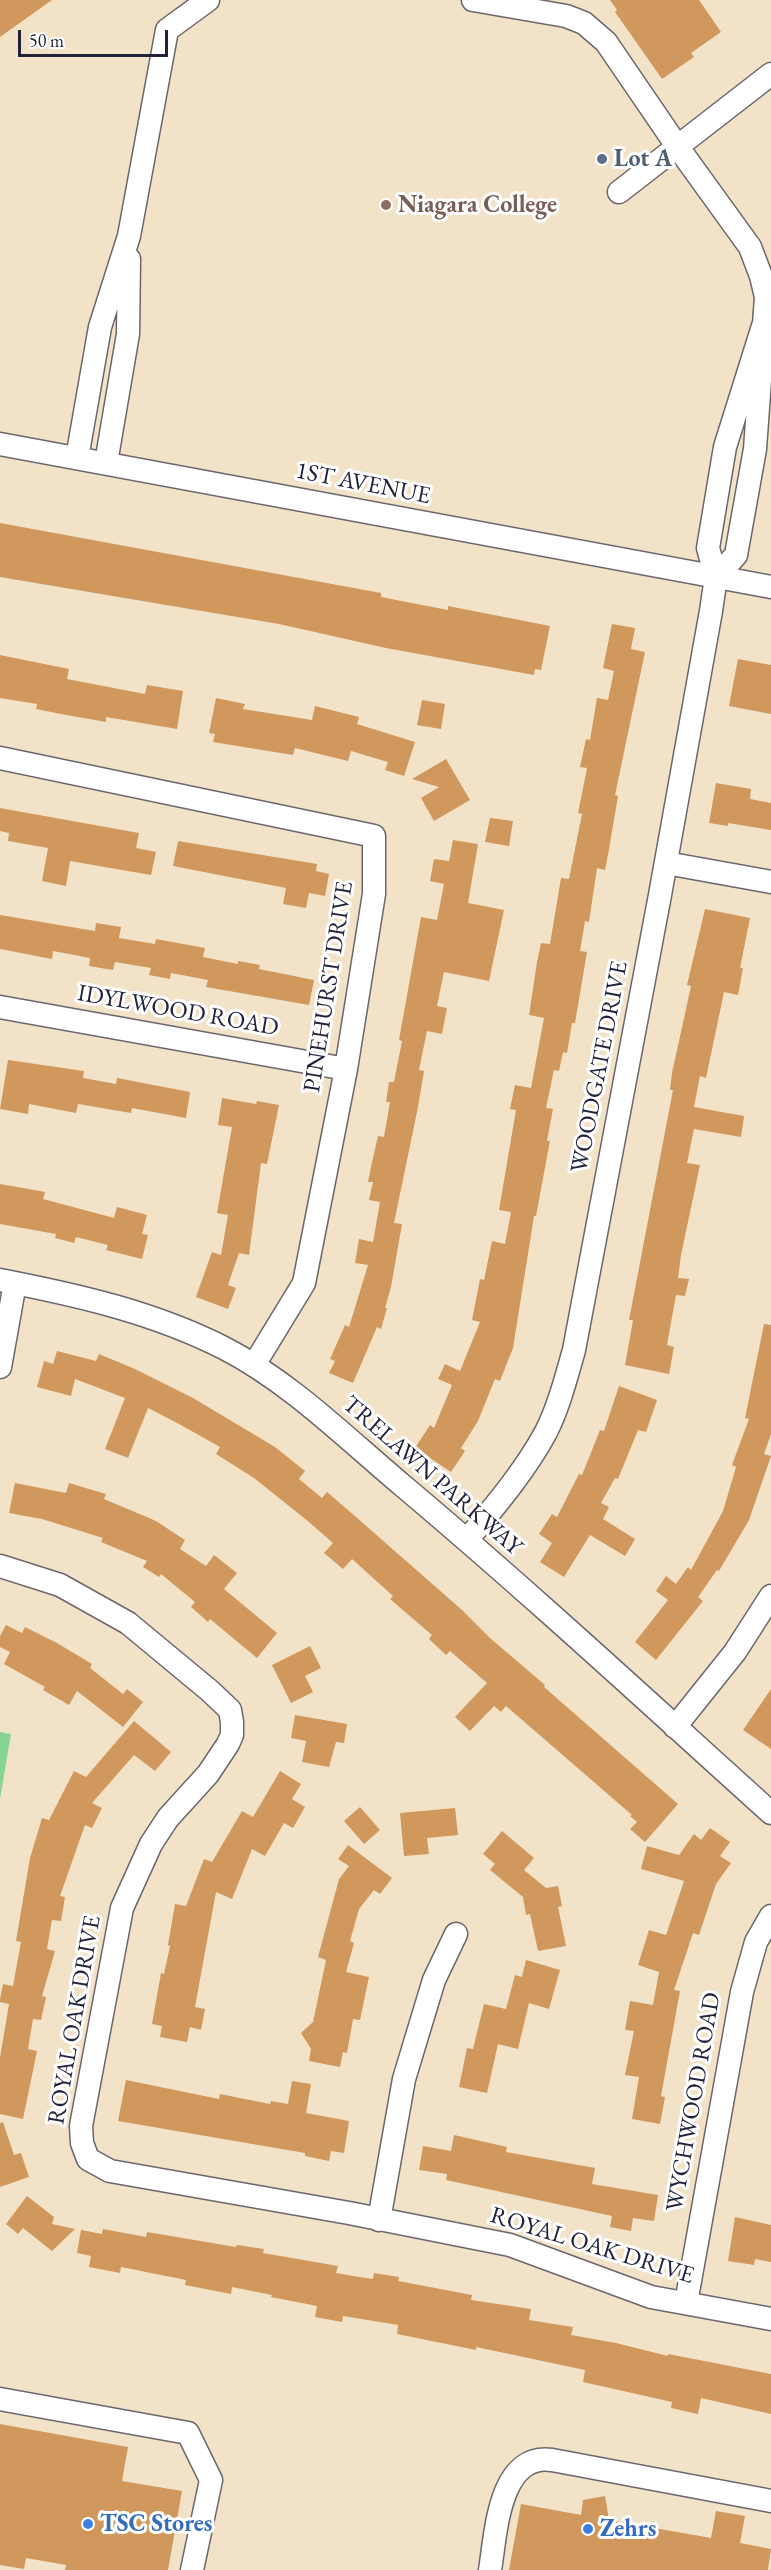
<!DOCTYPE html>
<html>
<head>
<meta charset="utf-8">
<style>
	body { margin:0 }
	#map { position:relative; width:771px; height:2570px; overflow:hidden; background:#f2e3c8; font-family:"EB Garamond",serif }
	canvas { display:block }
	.scale { position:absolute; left:18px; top:30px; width:150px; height:27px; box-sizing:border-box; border:3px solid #22223b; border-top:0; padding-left:8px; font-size:18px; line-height:21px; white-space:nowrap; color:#22223b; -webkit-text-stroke:4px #fff; paint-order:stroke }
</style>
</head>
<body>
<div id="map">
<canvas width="771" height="2570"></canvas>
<div class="scale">50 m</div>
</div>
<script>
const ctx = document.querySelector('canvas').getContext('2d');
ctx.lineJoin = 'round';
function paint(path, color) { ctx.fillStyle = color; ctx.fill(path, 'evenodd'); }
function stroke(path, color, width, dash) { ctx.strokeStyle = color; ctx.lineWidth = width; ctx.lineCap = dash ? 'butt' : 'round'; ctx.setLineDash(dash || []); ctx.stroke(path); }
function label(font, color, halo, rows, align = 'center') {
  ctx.font = font + ' "EB Garamond",serif'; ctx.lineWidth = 6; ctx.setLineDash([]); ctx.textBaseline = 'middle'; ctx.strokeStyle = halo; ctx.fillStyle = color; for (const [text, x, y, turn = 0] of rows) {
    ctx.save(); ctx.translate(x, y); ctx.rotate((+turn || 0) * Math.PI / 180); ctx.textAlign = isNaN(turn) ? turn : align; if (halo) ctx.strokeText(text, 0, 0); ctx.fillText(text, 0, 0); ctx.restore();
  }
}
paint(new Path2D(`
	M 0,1732 L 11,1734 L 0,1799 Z`), '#87d493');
paint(new Path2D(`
	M 0,0 L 52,0 L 0,37 Z
	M 610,0 L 699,0 L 721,32 L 691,53 L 694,57 L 662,79 L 615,12 L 617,10 Z
	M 0,523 L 381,593 L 381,597 L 448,610 L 448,606 L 550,626 L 541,670 L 535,669 L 534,675 L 386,648 L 279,624 L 0,577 Z
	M 612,624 L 635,628 L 631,649 L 645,652 L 615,795 L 618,796 L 609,849 L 605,870 L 597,868 L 589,922 L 585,921 L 580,951 L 587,952 L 575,1023 L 572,1023 L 567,1053 L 563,1052 L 559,1071 L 554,1070 L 546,1108 L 553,1109 L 547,1141 L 550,1141 L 536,1216 L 534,1216 L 513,1348 L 500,1381 L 495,1379 L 478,1421 L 461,1448 L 465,1451 L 451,1472 L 415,1448 L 430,1425 L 434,1428 L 452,1385 L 438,1379 L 445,1364 L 460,1371 L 480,1322 L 472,1320 L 480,1279 L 484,1280 L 492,1241 L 505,1244 L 511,1212 L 499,1210 L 516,1110 L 510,1109 L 515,1085 L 531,1088 L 544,1018 L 529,1015 L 537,962 L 541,943 L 550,944 L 561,878 L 569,879 L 582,814 L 578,813 L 587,768 L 580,767 L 586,739 L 590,740 L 597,698 L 608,700 L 614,671 L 603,668 Z
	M 0,655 L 69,669 L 67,679 L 145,694 L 147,685 L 183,691 L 177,729 L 106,717 L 106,722 L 61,714 L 36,709 L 37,704 L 0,698 Z
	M 738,659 L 771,665 L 771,714 L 729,706 Z
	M 216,698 L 245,704 L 243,709 L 312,720 L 315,706 L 359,717 L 357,724 L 415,742 L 404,776 L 385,770 L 388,762 L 351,751 L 348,761 L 295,748 L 293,755 L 213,742 L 215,734 L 209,733 Z
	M 422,700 L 445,704 L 441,729 L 417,725 Z
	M 446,759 L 470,800 L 434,821 L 421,798 L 439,787 L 412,779 Z
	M 716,783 L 751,789 L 750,799 L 771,803 L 771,830 L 728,823 L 728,826 L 709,823 Z
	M 0,808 L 139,833 L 136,848 L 156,852 L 151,875 L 70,861 L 66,886 L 42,881 L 48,848 L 8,841 L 9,833 L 0,831 Z
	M 490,818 L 513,821 L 509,846 L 485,842 Z
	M 453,840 L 478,844 L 468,903 L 504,910 L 489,981 L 444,972 L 437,1006 L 447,1008 L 442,1034 L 427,1031 L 419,1070 L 424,1071 L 418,1107 L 394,1223 L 402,1224 L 391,1287 L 385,1308 L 387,1308 L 381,1329 L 377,1327 L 353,1383 L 329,1373 L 335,1361 L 330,1359 L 345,1325 L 349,1327 L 368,1265 L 355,1263 L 359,1239 L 373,1242 L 380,1202 L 369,1200 L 373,1182 L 368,1182 L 372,1162 L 378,1136 L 384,1137 L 390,1102 L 386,1102 L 389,1082 L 394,1082 L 402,1041 L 399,1040 L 421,917 L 437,920 L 444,884 L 430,881 L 434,859 L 449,861 Z
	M 178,841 L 317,864 L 316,871 L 329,874 L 325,896 L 309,893 L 306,908 L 283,904 L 286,888 L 173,866 Z
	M 705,909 L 750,918 L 740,968 L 743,968 L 738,995 L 724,992 L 706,1078 L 700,1076 L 694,1107 L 744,1116 L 741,1137 L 694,1129 L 687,1163 L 700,1165 L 681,1255 L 678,1278 L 689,1279 L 685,1296 L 676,1295 L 667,1345 L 674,1347 L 669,1374 L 625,1365 L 633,1320 L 629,1320 L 673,1090 L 670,1090 L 672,1073 L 691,986 L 687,985 Z
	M 0,915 L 95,931 L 96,923 L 121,927 L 119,938 L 155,944 L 156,939 L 205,948 L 203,957 L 238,964 L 238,961 L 260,965 L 259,969 L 314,980 L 309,1005 L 206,987 L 208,980 L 171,973 L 170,979 L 149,975 L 151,968 L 115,962 L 113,970 L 89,966 L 90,958 L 53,951 L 52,959 L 0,949 Z
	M 8,1060 L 84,1071 L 83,1078 L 116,1084 L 117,1078 L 190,1092 L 186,1118 L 132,1108 L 131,1113 L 78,1104 L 76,1113 L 29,1104 L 28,1114 L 0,1109 Z
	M 222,1098 L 256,1104 L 257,1101 L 279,1105 L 267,1164 L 261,1163 L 249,1255 L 239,1253 L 228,1285 L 236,1288 L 228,1309 L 196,1297 L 212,1252 L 221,1255 L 228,1215 L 217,1213 L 232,1127 L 218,1125 Z
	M 0,1184 L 45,1192 L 43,1199 L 114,1218 L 117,1207 L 147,1215 L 142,1234 L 148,1235 L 142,1259 L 106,1250 L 108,1245 L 76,1237 L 74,1243 L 55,1238 L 56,1234 L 0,1224 Z
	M 764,1324 L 771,1325 L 771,1434 L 764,1454 L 771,1456 L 749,1520 L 719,1571 L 717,1570 L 698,1597 L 703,1601 L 656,1660 L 635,1642 L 668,1600 L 656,1591 L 666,1576 L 676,1584 L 688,1567 L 691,1570 L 723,1511 L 736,1467 L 732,1465 L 749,1419 L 745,1418 Z
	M 57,1351 L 96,1361 L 99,1354 L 135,1369 L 193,1398 L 275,1447 L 305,1471 L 299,1479 L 322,1498 L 327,1492 L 356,1517 L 462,1610 L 490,1638 L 545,1685 L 544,1687 L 678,1804 L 645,1842 L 630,1829 L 637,1822 L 630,1816 L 632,1815 L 506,1706 L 501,1712 L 494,1706 L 470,1731 L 455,1717 L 487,1683 L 450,1651 L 446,1655 L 429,1639 L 432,1635 L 390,1599 L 393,1596 L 352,1559 L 343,1569 L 324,1553 L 333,1543 L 309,1522 L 254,1478 L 216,1454 L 220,1447 L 179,1424 L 148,1408 L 128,1458 L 105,1449 L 125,1398 L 75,1379 L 71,1396 L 37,1387 L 44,1361 L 53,1364 Z
	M 619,1386 L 657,1400 L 646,1432 L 638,1430 L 618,1479 L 615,1478 L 601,1503 L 609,1507 L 603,1519 L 635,1539 L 625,1556 L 590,1535 L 564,1577 L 540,1562 L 552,1543 L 539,1534 L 552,1514 L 557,1517 L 579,1474 L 582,1475 L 600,1430 L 604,1431 Z
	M 15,1483 L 66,1493 L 69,1483 L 106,1494 L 104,1499 L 156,1521 L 185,1540 L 180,1549 L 206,1566 L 214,1555 L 237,1573 L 224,1589 L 277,1633 L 257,1658 L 210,1619 L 208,1622 L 191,1607 L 195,1602 L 161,1574 L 159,1577 L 143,1567 L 147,1561 L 101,1542 L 103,1538 L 42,1519 L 9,1513 Z
	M 6,1625 L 22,1633 L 25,1627 L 57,1643 L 92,1664 L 90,1668 L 123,1694 L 127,1689 L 143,1702 L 123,1727 L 77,1691 L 69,1705 L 43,1690 L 45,1687 L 4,1664 L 10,1652 L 0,1647 L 0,1636 Z
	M 310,1646 L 321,1668 L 305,1676 L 313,1692 L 291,1703 L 272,1665 Z
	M 771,1689 L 771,1749 L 743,1730 Z
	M 295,1715 L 347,1724 L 344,1743 L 336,1742 L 329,1767 L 302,1762 L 306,1741 L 291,1738 Z
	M 134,1721 L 171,1752 L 155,1771 L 134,1755 L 92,1803 L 102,1808 L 92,1828 L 85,1825 L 60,1896 L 65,1897 L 61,1921 L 52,1920 L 47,1949 L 55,1951 L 42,1996 L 46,1997 L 41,2020 L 33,2019 L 28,2049 L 37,2051 L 23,2119 L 0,2114 L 0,2058 L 9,2004 L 0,2002 L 0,1999 L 3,1984 L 13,1986 L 21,1942 L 16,1941 L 30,1858 L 42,1818 L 49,1820 L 74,1771 L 86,1777 Z
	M 280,1771 L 301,1784 L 292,1799 L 305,1807 L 293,1828 L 284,1823 L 265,1856 L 252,1849 L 232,1899 L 216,1892 L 195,2007 L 205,2009 L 201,2030 L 190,2027 L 187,2042 L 160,2037 L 162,2026 L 152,2024 L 161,1973 L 164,1974 L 170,1946 L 168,1945 L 175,1904 L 186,1906 L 204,1859 L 212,1862 L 242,1811 L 253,1817 Z
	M 360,1807 L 380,1830 L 364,1844 L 344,1821 Z
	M 455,1808 L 458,1835 L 427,1838 L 429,1854 L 404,1856 L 400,1813 Z
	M 710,1828 L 730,1842 L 720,1856 L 731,1863 L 716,1884 L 699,1935 L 693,1933 L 674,1990 L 680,1991 L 661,2096 L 665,2097 L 660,2124 L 632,2119 L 639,2077 L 625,2075 L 634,2031 L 625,2030 L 630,2001 L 653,2005 L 659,1972 L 638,1965 L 649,1930 L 666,1935 L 684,1881 L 641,1869 L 647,1846 L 679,1855 L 694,1834 L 701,1840 Z
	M 502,1831 L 534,1858 L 524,1870 L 546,1888 L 558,1886 L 562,1906 L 558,1907 L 566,1946 L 538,1951 L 530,1914 L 526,1915 L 523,1897 L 490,1870 L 495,1864 L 483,1854 Z
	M 348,1845 L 392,1878 L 380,1894 L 374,1890 L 359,1909 L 350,1941 L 354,1943 L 346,1972 L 369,1977 L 360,2020 L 353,2019 L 347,2053 L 343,2052 L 340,2067 L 309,2061 L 311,2049 L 301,2033 L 313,2022 L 326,1960 L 318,1957 L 339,1879 L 349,1866 L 338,1859 Z
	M 526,1960 L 560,1970 L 549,2009 L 529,2003 L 518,2049 L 498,2044 L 487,2093 L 459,2087 L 467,2048 L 473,2049 L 484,2004 L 506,2009 L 515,1975 L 522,1977 Z
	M 126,2080 L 219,2099 L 220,2094 L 270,2104 L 271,2101 L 288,2104 L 292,2081 L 311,2084 L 306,2113 L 349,2121 L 344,2153 L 331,2151 L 329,2161 L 305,2156 L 305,2153 L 118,2121 Z
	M 3,2122 L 14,2155 L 21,2153 L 29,2177 L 0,2187 L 0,2123 Z
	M 454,2135 L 507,2147 L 506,2152 L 595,2168 L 592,2184 L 658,2195 L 654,2221 L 633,2218 L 631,2231 L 610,2227 L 612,2216 L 446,2180 L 447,2174 L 419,2170 L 423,2146 L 451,2151 Z
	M 27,2196 L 54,2217 L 52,2224 L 75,2229 L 52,2251 L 23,2228 L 18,2234 L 6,2224 Z
	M 735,2217 L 771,2225 L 771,2262 L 755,2259 L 754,2265 L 728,2261 Z
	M 103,2229 L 146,2237 L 147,2232 L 236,2247 L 237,2245 L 264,2249 L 263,2253 L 338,2266 L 336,2273 L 353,2276 L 373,2279 L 374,2273 L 399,2277 L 398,2281 L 472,2295 L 471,2300 L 531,2309 L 529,2320 L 573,2327 L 571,2335 L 616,2343 L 668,2356 L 668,2354 L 771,2374 L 771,2414 L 701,2398 L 698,2414 L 671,2408 L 672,2402 L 583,2382 L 585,2370 L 476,2347 L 476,2350 L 397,2334 L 398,2325 L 343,2316 L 342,2322 L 315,2317 L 317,2306 L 271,2297 L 272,2295 L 232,2287 L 231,2294 L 185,2285 L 186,2280 L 121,2267 L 120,2273 L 89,2267 L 91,2256 L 77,2253 L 81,2230 L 102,2234 Z
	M 0,2424 L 128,2447 L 122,2481 L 182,2491 L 168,2570 L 65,2570 L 66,2565 L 26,2558 L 24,2569 L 0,2565 Z
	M 605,2496 L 609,2520 L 711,2538 L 716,2511 L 745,2516 L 740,2543 L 771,2549 L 768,2570 L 509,2570 L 521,2504 L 581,2515 L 583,2500 Z`), '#d0985d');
const minor = new Path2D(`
	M 473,0 L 566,16 L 584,23 L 606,42 L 677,146 L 750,247 L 761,276 L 766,297 L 755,449 L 736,555 L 716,577
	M 619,192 L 771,74
	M 0,444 L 771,587
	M 77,458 L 100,327 L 129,236 L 167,30 L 208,0
	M 106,463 L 128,334 L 129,259
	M 0,758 L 374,836 L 374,894 L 346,1069 L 304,1283 L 254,1365
	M 666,863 L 771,882
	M 0,1007 L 346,1069
	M 0,1280 C 77,1295 153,1312 224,1348 C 290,1382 345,1437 402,1485 C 528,1591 649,1703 771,1813
	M 0,1367 L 15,1283
	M 467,1540 C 495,1506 525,1471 546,1432 C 559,1406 566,1378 574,1350 L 660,895 L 711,611 L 716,577 L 708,548 L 725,447 L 763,326
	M 0,1566 L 60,1585 L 128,1623 L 210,1691 L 230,1710 L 232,1722 L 232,1735 L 228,1744 L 208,1774 L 168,1818 L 151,1844 L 122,1908 L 81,2126 L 82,2143 L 88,2159 L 110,2171 L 349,2213 L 510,2245 L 651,2297 L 771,2319
	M 675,1727 L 735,1652 L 771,1596
	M 379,2220 L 404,2079 L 434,1980 L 456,1934
	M 686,2303 L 742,1992 L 756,1942 L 771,1916
	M 0,2399 L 188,2433 L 211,2480 L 192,2570
	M 490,2570 C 496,2535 498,2453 552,2460 L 771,2501`);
stroke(minor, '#6b666c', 25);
stroke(minor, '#fff', 22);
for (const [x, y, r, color] of [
	[602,159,6,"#5c6f8a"],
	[386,205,6,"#8d6e63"],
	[88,2524,6,"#3f7fe0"],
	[588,2529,6,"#3f7fe0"]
]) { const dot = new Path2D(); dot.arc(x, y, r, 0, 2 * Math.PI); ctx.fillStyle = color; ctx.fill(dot); stroke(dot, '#fff', 2); }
label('bold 24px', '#4e5e75', '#fff', [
	["Lot A",614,159]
], 'left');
label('bold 24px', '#785e54', '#fff', [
	["Niagara College",398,205]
], 'left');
label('24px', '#22223b', '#fff', [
	["1ST AVENUE",363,484,11],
	["PINEHURST DRIVE",329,987,-81],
	["IDYLWOOD ROAD",178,1011,10],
	["WOODGATE DRIVE",600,1067,-79],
	["TRELAWN PARKWAY",432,1476,41],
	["ROYAL OAK DRIVE",75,2020,-80],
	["WYCHWOOD ROAD",694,2102,-80],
	["ROYAL OAK DRIVE",592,2246,17]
]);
label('bold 24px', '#366cbe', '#fff', [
	["TSC Stores",100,2524],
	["Zehrs",600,2529]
], 'left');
</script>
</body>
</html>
